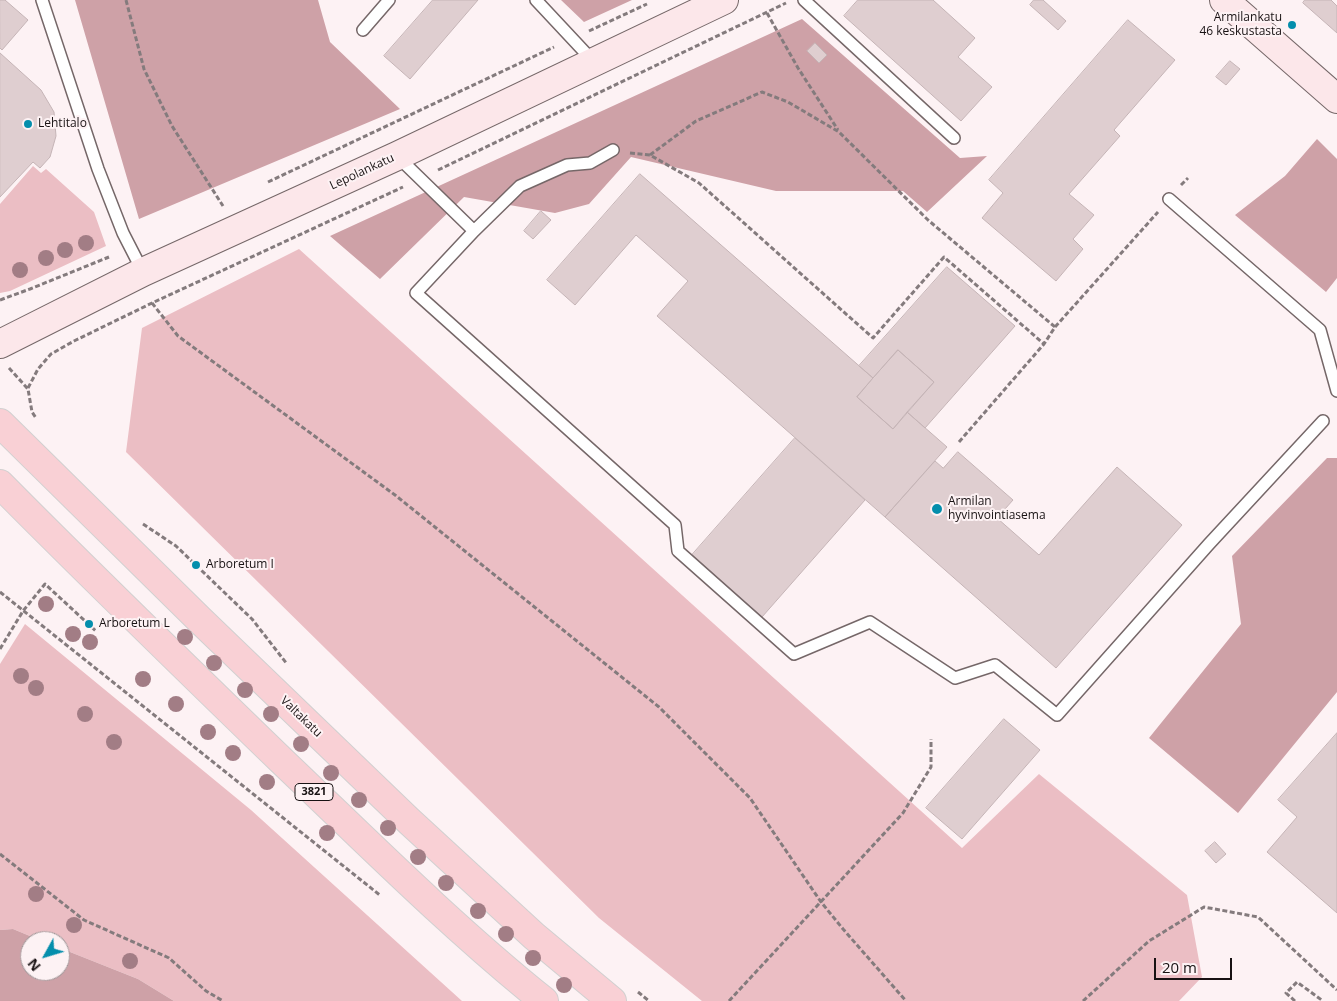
<!DOCTYPE html>
<html>
<head>
<meta charset="utf-8">
<style>
	body { margin:0 }
	#map { position:relative; width:1337px; height:1001px; overflow:hidden; background:#fdf2f4; font-family:"Open Sans",sans-serif }
	canvas { display:block }
	.north { position:absolute; left:20px; top:931px; width:50px; height:50px; box-sizing:border-box; background:#fdf2f4; border:1px solid #a1989a; border-radius:50%; rotate:231deg; font-size:14px; font-weight:700; line-height:20px; text-align:center; color:#181213 }
	.north::after { content:''; display:block; margin:auto; width:18px; height:22px; background:#048eac; clip-path:polygon(50% 0,100% 100%,50% 72%,0 100%) }
	.scale { position:absolute; left:1154px; top:958px; width:78px; height:22px; box-sizing:border-box; border:2px solid #181213; border-top:0; padding-left:6px; font-size:15px; line-height:18px; white-space:nowrap; color:#181213; -webkit-text-stroke:4px #fdf2f4; paint-order:stroke }
</style>
</head>
<body>
<div id="map">
<canvas width="1337" height="1001"></canvas>
<div class="north">N</div>
<div class="scale">20 m</div>
</div>
<script>
const ctx = document.querySelector('canvas').getContext('2d');
ctx.lineJoin = 'round';
function paint(path, color) { ctx.fillStyle = color; ctx.fill(path, 'evenodd'); }
function stroke(path, color, width, dash) { ctx.strokeStyle = color; ctx.lineWidth = width; ctx.lineCap = dash ? 'butt' : 'round'; ctx.setLineDash(dash || []); ctx.stroke(path); }
function label(font, color, halo, rows, align = 'center') {
  ctx.font = font + ' "Open Sans",sans-serif'; ctx.lineWidth = 4; ctx.setLineDash([]); ctx.textBaseline = 'middle'; ctx.strokeStyle = halo; ctx.fillStyle = color; for (const [text, x, y, turn = 0] of rows) {
    ctx.save(); ctx.translate(x, y); ctx.rotate((+turn || 0) * Math.PI / 180); ctx.textAlign = isNaN(turn) ? turn : align; if (halo) ctx.strokeText(text, 0, 0); ctx.fillText(text, 0, 0); ctx.restore();
  }
}
paint(new Path2D(`
	M 33,166 L 41,173 L 46,169 L 94,212 L 106,246 L 10,291 L 0,293 L 0,204 Z
	M 299,249 L 962,848 L 1039,774 L 1187,895 L 1202,977 L 1179,1001 L 702,1001 L 599,918 L 126,452 L 142,328 Z
	M 25,624 L 251,810 L 462,1001 L 174,1001 L 138,979 L 60,948 L 60,941 L 42,941 L 13,929 L 0,930 L 0,664 Z`), '#ebbec4');
paint(new Path2D(`
	M 75,0 L 318,0 L 330,42 L 400,109 L 139,219 Z
	M 561,0 L 632,0 L 584,22 Z
	M 802,19 L 960,158 L 987,156 L 927,212 L 903,191 L 776,191 L 631,157 L 589,204 L 555,213 L 464,197 L 380,279 L 330,236 Z
	M 1317,139 L 1337,159 L 1337,278 L 1326,292 L 1235,215 L 1285,176 Z
	M 1327,458 L 1337,458 L 1337,692 L 1238,813 L 1149,738 L 1241,624 L 1232,556 Z
	M 13,929 L 42,941 L 30,941 L 30,971 L 60,971 L 60,948 L 138,979 L 174,1001 L 0,1001 L 0,930 Z`), '#cea1a7');
const building = new Path2D(`
	M 0,0 L 5,0 L 28,20 L 2,50 L 0,48 Z
	M 433,0 L 478,0 L 410,79 L 384,56 Z
	M 858,0 L 933,0 L 975,38 L 958,57 L 992,87 L 961,121 L 844,16 Z
	M 1034,0 L 1043,0 L 1066,21 L 1058,30 L 1030,5 Z
	M 1305,0 L 1331,0 L 1337,6 L 1337,33 L 1303,3 Z
	M 1128,20 L 1175,60 L 1114,130 L 1120,136 L 1069,194 L 1094,215 L 1073,239 L 1083,249 L 1056,281 L 982,218 L 1003,193 L 989,180 Z
	M 815,43 L 827,55 L 819,63 L 807,51 Z
	M 0,53 L 41,90 L 54,112 L 56,136 L 50,157 L 40,168 L 33,162 L 0,197 Z
	M 1230,61 L 1240,69 L 1226,85 L 1216,77 Z
	M 640,174 L 873,378 L 857,397 L 893,429 L 907,412 L 947,447 L 885,517 L 657,316 L 688,281 L 636,235 L 575,305 L 547,280 Z
	M 541,211 L 551,220 L 533,239 L 524,231 Z
	M 947,267 L 1015,326 L 925,428 L 907,412 L 934,382 L 898,350 L 873,378 L 859,366 Z
	M 898,350 L 934,382 L 893,429 L 857,397 Z
	M 795,438 L 865,500 L 762,617 L 692,555 Z
	M 958,452 L 1013,500 L 997,518 L 1039,555 L 1117,467 L 1182,525 L 1056,668 L 885,517 L 935,461 L 943,468 Z
	M 1004,719 L 1040,750 L 962,839 L 926,808 Z
	M 1337,733 L 1337,913 L 1267,852 L 1297,817 L 1278,800 Z
	M 1215,842 L 1226,854 L 1216,863 L 1205,851 Z`);
paint(building, '#dfced0');
stroke(building, '#c5b4b6', 1);
const lane = new Path2D(`
	M 42,0 L 98,169 L 123,233 L 143,272
	M 536,0 L 594,62
	M 804,0 L 954,138
	M 363,30 L 389,0
	M 397,156 L 474,231 L 416,293 L 675,525 L 678,551 L 794,654 L 870,622 L 955,678 L 995,665 L 1057,715 L 1209,544 L 1323,421
	M 1169,199 L 1320,330 L 1337,391
	M 474,231 L 520,186 L 567,165 L 590,163 L 613,150`);
const secondary = new Path2D(`
	M 1224,0 L 1337,99
	M 0,344 L 143,272 L 397,156 L 724,0`);
const primary = new Path2D(`
	M 0,423 L 199,619 L 409,821 L 534,936 L 612,1001
	M 0,484 C 93,578 188,670 283,762 C 368,843 452,927 544,1001`);
stroke(lane, '#756768', 14);
stroke(secondary, '#756768', 30);
stroke(primary, '#d1d0d0', 30);
stroke(new Path2D(`
	M 126,0 L 144,69 L 172,126 L 223,206
	M 767,13 L 798,68 L 838,130
	M 589,31 L 647,4
	M 630,153 L 650,155 L 699,183 L 873,338 L 944,257 L 1044,344
	M 650,155 L 696,121 L 762,92 L 788,102 L 839,132 L 928,220 L 1055,327
	M 438,170 L 786,3
	M 268,182 L 554,47
	M 1181,185 L 1188,178
	M 0,300 L 30,289 L 109,257
	M 152,303 L 178,336 L 395,495 L 659,707 L 750,798 L 821,902 L 843,929 L 906,1001
	M 9,368 L 28,389 L 32,412 L 36,418
	M 28,388 L 38,369 L 51,354 L 74,341 L 152,303 L 403,187
	M 959,442 L 1044,344 L 1055,327 L 1158,212
	M 143,524 L 176,546 L 252,619 L 287,664
	M 0,592 L 381,896
	M 0,649 L 23,611 L 45,584 L 97,632
	M 0,854 L 84,920 L 169,958 L 206,991 L 223,1001
	M 638,992 L 649,1001
	M 729,1001 L 903,813 L 931,767 L 931,739
	M 1083,1001 L 1149,941 L 1204,907 L 1258,917 L 1337,990
	M 1295,1001 L 1286,993 L 1297,982 L 1323,1001`), '#847b7d', 3, [5, 2.5]);
stroke(lane, '#fff', 11);
stroke(secondary, '#fce7ea', 28);
stroke(primary, '#f9d0d5', 28);
ctx.fillStyle = '#a27d85';
for (const [x, y] of [
	[86,243],
	[65,250],
	[46,258],
	[20,270],
	[46,604],
	[73,634],
	[185,637],
	[90,642],
	[214,663],
	[21,676],
	[143,679],
	[36,688],
	[245,690],
	[176,704],
	[85,714],
	[271,714],
	[208,732],
	[114,742],
	[301,744],
	[233,753],
	[331,773],
	[267,782],
	[359,800],
	[388,828],
	[327,833],
	[418,857],
	[446,883],
	[36,894],
	[478,911],
	[74,925],
	[506,934],
	[533,958],
	[130,961],
	[564,985]
]) { ctx.beginPath(); ctx.arc(x, y, 8, 0, 2 * Math.PI); ctx.fill(); }
for (const [x, y, r, color] of [
	[1292,25,5,"#048eac"],
	[28,124,5,"#048eac"],
	[937,509,6,"#048eac"],
	[196,565,5,"#048eac"],
	[89,624,5,"#048eac"]
]) { const dot = new Path2D(); dot.arc(x, y, r, 0, 2 * Math.PI); ctx.fillStyle = color; ctx.fill(dot); stroke(dot, '#fdf2f4', 2); }
for (const [x, y, w] of [
	[314,792,38]
]) { const box = new Path2D(); box.roundRect(x - w / 2, y - 8.5, w, 17, 4); ctx.fillStyle = '#fdf2f4'; ctx.fill(box); stroke(box, '#181213', 1); }
label('bold 11px', '#181213', null, [
	["3821",314,792]
]);
label('12px', '#181213', '#fdf2f4', [
	["Armilankatu",1282,18,"right"],
	["46 keskustasta",1282,32,"right"],
	["Lehtitalo",38,124],
	["Armilan",948,502],
	["hyvinvointiasema",948,516],
	["Arboretum I",206,565],
	["Arboretum L",99,624]
], 'left');
label('12px', '#181213', '#fdf2f4', [
	["Lepolankatu",362,172,-25],
	["Valtakatu",301,717,44]
]);
</script>
</body>
</html>
